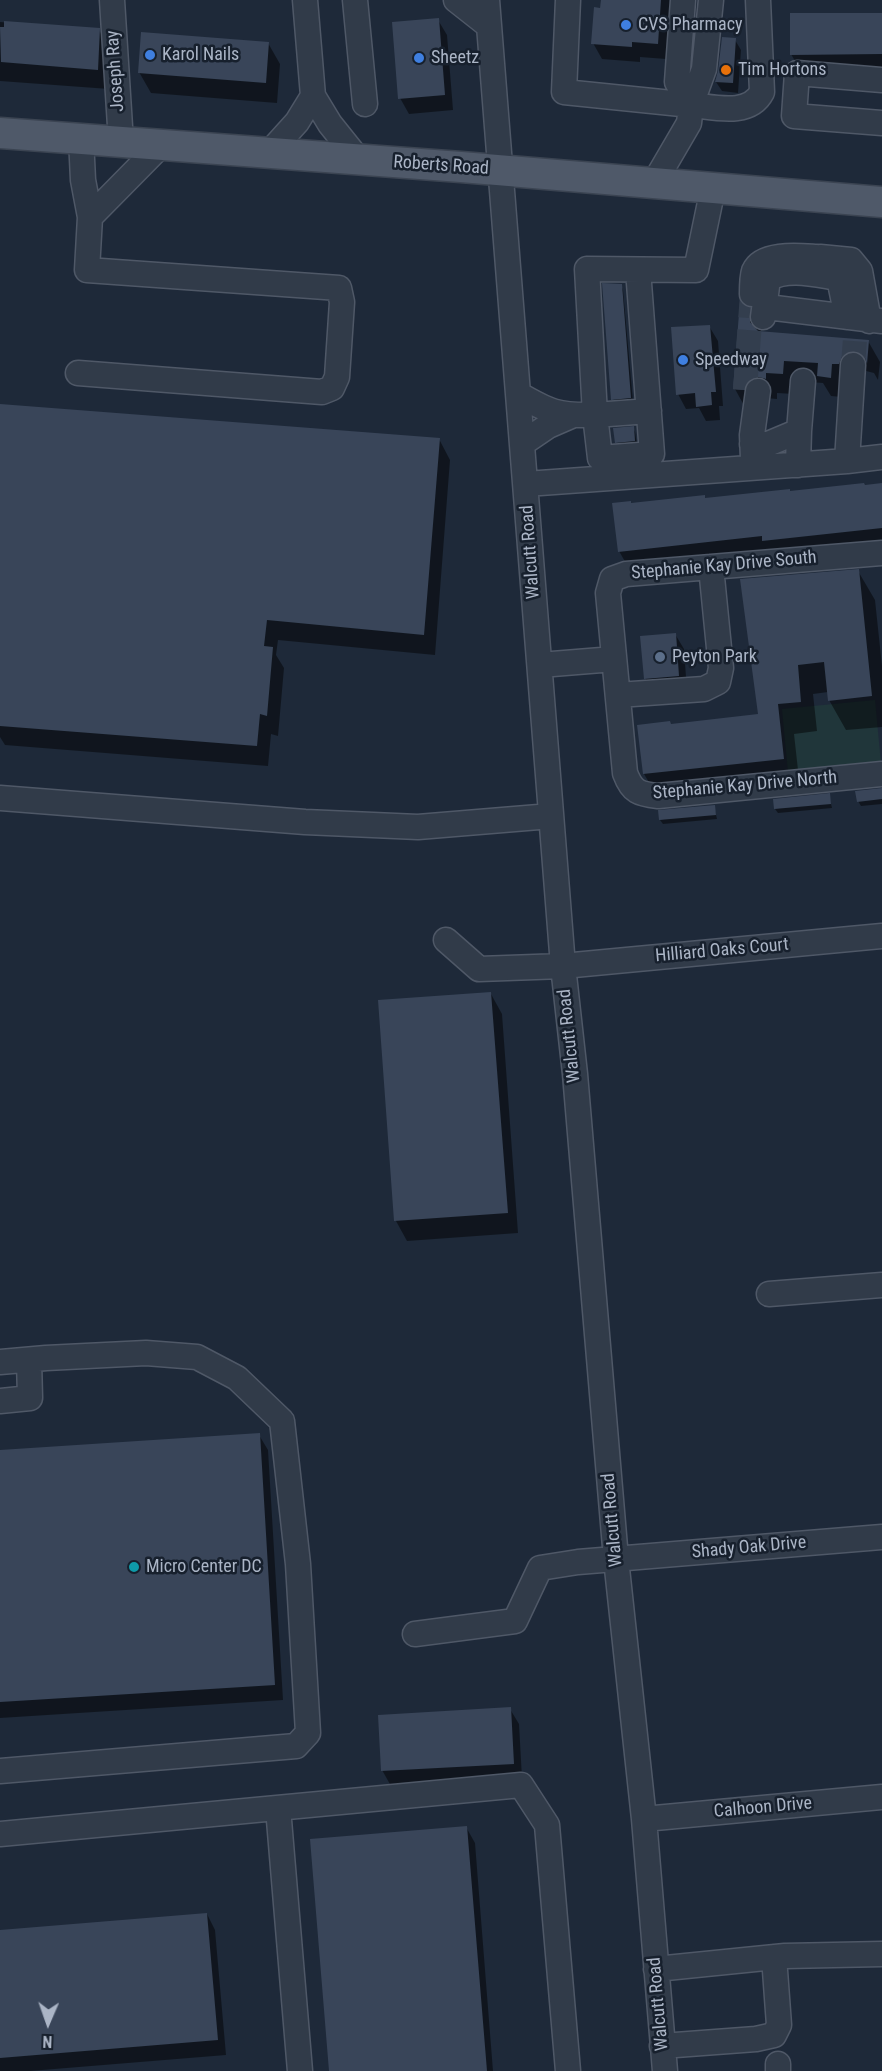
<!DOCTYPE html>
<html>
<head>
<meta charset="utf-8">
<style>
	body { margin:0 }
	#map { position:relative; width:882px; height:2071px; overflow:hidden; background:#1e2939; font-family:"Roboto Condensed",sans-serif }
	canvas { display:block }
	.north { position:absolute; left:18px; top:1993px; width:60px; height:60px; -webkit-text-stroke:4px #17202d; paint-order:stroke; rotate:182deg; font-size:16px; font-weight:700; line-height:24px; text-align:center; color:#abb5c6 }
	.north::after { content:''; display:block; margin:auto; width:21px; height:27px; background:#abb5c6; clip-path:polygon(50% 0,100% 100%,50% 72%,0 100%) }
</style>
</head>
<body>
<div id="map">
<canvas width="882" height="2071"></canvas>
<div class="north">N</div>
</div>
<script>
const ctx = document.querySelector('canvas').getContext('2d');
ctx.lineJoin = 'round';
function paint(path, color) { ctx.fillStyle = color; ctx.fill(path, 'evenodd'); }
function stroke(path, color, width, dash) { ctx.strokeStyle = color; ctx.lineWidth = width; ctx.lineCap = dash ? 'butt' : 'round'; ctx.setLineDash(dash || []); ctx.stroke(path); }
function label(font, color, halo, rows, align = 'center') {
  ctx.font = font + ' "Roboto Condensed",sans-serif'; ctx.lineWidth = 5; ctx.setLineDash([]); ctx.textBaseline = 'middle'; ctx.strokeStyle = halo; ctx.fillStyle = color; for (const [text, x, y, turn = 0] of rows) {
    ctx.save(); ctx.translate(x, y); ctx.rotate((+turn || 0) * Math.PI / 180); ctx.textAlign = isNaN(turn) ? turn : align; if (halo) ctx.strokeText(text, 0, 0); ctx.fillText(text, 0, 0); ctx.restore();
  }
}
paint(new Path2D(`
	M 875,700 L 881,763 L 788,772 L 782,709 Z`), '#20363a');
paint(new Path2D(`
	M 602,0 L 671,0 L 666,59 L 640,57 L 640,62 L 602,59 L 593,43 Z
	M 882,14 L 882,69 L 800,70 L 791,54 Z
	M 438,20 L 447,35 L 453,110 L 409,114 L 400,98 Z
	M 0,22 L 99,30 L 110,50 L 109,89 L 0,81 Z
	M 735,40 L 741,50 L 738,93 L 722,91 L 716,82 Z
	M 268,43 L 280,64 L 277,103 L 151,93 L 139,72 Z
	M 621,285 L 623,290 L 633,402 L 615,404 L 613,399 Z
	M 749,309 L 761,330 L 761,333 L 868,341 L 880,362 L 878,380 L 874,373 L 866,371 L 859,372 L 842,397 L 831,396 L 823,383 L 795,381 L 794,394 L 777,393 L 777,399 L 765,398 L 746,409 L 735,389 Z
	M 709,326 L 718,341 L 723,406 L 719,406 L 720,420 L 706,421 L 699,408 L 686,409 L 678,394 Z
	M 0,405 L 439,439 L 450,460 L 435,655 L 278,640 L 276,655 L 284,668 L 278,736 L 271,734 L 268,766 L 5,745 L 0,737 Z
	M 633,428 L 635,432 L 637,445 L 619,447 L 616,442 Z
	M 882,485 L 882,559 L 636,581 L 619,551 L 632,505 Z
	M 858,571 L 875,600 L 882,666 L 882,727 L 846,730 L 829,700 L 828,692 L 813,694 L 817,731 L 794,734 L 800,788 L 661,803 L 644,774 L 671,725 L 759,715 Z
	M 675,634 L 684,649 L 687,691 L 654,694 L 645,678 Z
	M 882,790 L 882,804 L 861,806 L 858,801 Z
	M 829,795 L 832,808 L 778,813 L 775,809 Z
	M 714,806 L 717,819 L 663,824 L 660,820 Z
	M 491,994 L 502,1014 L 518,1233 L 407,1241 L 396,1221 L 379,1002 Z
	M 259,1435 L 268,1450 L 283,1700 L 0,1718 L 0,1451 Z
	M 510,1709 L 519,1724 L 522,1778 L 391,1786 L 382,1770 Z
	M 466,1827 L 475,1843 L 493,2071 L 331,2071 Z
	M 207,1914 L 215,1930 L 226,2055 L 30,2071 L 0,2071 L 0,1932 Z`), '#0007');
paint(new Path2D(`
	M 601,0 L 661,0 L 658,44 L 632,42 L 632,47 L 591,44 L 594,7 L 600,8 Z
	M 790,13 L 882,13 L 882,54 L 790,55 Z
	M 439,18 L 445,95 L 398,99 L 392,22 Z
	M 4,21 L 100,28 L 98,70 L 1,62 L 0,27 L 4,27 Z
	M 141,32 L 269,42 L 266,83 L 138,73 Z
	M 722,37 L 736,38 L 733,83 L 715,82 L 718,71 Z
	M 602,283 L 622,284 L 631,398 L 611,400 Z
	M 740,301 L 750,308 L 750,322 L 758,331 L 869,340 L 867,364 L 865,358 L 860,353 L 853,351 L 847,352 L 842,357 L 839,364 L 832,364 L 831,378 L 817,376 L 818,363 L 784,361 L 783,374 L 766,373 L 766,379 L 759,377 L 753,378 L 747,382 L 744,390 L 733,389 Z
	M 710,325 L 716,392 L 711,392 L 712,405 L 696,407 L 695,393 L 676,395 L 671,327 Z
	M 0,404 L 440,438 L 424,635 L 267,620 L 264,646 L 273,647 L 267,716 L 260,714 L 257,746 L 0,726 Z
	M 634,426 L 635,441 L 615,443 L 613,428 Z
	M 864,483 L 865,485 L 882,483 L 882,528 L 762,541 L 762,536 L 618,552 L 612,503 L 631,501 L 631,503 L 705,495 L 705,498 L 790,489 L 790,491 Z
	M 859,569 L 872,696 L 828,701 L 824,662 L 798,665 L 801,702 L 778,704 L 784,759 L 643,774 L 637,725 L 670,721 L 671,724 L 758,714 L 740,579 Z
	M 676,633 L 679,676 L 644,679 L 640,636 Z
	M 882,788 L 882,799 L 857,802 L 855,791 Z
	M 830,793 L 831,804 L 774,809 L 773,799 Z
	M 715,805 L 716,815 L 659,820 L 658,810 Z
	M 491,992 L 508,1213 L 394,1221 L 378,1000 Z
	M 260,1433 L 275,1685 L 0,1702 L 0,1450 Z
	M 511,1707 L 514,1764 L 381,1771 L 378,1715 Z
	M 467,1826 L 487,2071 L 329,2071 L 310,1839 Z
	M 207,1913 L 218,2040 L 0,2058 L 0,1930 Z`), '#394559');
stroke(new Path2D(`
	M 853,365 L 855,339
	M 745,390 L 752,294`), '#333e4e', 24, [24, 12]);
const minor = new Path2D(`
	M 112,0 L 121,142
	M 305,0 L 313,96 L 330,124 L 358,159
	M 355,0 L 365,104
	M 456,0 L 489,26
	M 487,0 L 563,966 L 575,1074 L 616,1559 L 644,1819 L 665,2071
	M 568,0 L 564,92 L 691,105
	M 683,0 L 677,82 L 691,105
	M 882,80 L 797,73 L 794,116 L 882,123
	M 691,105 L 704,69 L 711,0
	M 269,153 L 297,122 L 313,96
	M 654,183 L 689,123 L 691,105 C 714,107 749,117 762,92 L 758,0
	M 90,217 L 162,144
	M 820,257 L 851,260 L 860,271 L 869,321
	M 638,270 L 652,454 L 600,458 L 595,415 L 649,411
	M 752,294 C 752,287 752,277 754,271 C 762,252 800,256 816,257
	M 775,308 L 882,321
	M 763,317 L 768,279 C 788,267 817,275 839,278 L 847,317
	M 78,373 L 322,392 L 332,388 L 337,377 L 342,302 L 339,288 L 87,270 L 90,217 L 83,180 L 81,138
	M 518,394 C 549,412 558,416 595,415 L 587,269 L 696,270 L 713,188
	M 799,431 L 803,381
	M 523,443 L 548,426 L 571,416
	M 752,444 L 768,444 L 799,431 L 798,465
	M 753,459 L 752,435 L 758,391
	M 847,461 L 853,365
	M 526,484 L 847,461 L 882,457
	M 882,553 L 626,574 L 612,579 L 608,593 L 625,773 C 632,792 639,794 658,796 L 882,774
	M 540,665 L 614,659
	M 618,695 L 704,689 L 718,682 L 721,668 L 711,567
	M 0,798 L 305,822 L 418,827 L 551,816
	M 446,940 L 479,969 L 563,966 L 882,936
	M 769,1294 L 882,1285
	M 0,1362 L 46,1358 L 146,1353 L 197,1357 L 237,1378 L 282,1421 L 298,1564 L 308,1733 L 296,1746 L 0,1771
	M 0,1401 L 30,1398 L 29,1360
	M 415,1634 L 515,1621 L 540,1568 L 578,1562 L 882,1537
	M 278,1808 L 300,2071
	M 644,1819 L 882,1797
	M 0,1834 L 521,1785 L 547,1825 L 568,2071
	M 656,1969 L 785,1956 L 882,1954
	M 662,2046 L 756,2039 L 774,2035 L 779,2025 L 774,1957
	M 778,2064 L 778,2071`);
const major = new Path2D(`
	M 0,133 L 461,167 L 882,202`);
stroke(minor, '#4f5867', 27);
stroke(major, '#3b4452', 33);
stroke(minor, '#313b49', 24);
stroke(major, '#4f5969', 30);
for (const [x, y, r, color] of [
	[626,25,6,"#3f7fe0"],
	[150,55,6,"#3f7fe0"],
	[419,58,6,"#3f7fe0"],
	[726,70,6,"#e8710a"],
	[683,360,6,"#3f7fe0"],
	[660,657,6,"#5c6f8a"],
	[134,1567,6,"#0f9aa8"]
]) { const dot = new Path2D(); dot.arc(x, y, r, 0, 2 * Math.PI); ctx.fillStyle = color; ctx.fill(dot); stroke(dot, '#17202d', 2); }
label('18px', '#abb5c6', '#17202d', [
	["CVS Pharmacy",638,25],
	["Karol Nails",162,55],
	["Sheetz",431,58],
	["Tim Hortons",738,70],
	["Speedway",695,360],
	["Peyton Park",672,657],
	["Micro Center DC",146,1567]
], 'left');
label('18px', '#abb5c6', '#17202d', [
	["Joseph Ray",116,71,-94],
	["Roberts Road",441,166,4],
	["Walcutt Road",531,552,-94],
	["Stephanie Kay Drive South",724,566,-5],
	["Stephanie Kay Drive North",745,786,-5],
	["Hilliard Oaks Court",722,951,-5],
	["Walcutt Road",570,1036,-96],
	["Walcutt Road",613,1520,-95],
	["Shady Oak Drive",749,1548,-5],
	["Calhoon Drive",763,1808,-5],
	["Walcutt Road",659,2004,-95]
]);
</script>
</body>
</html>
